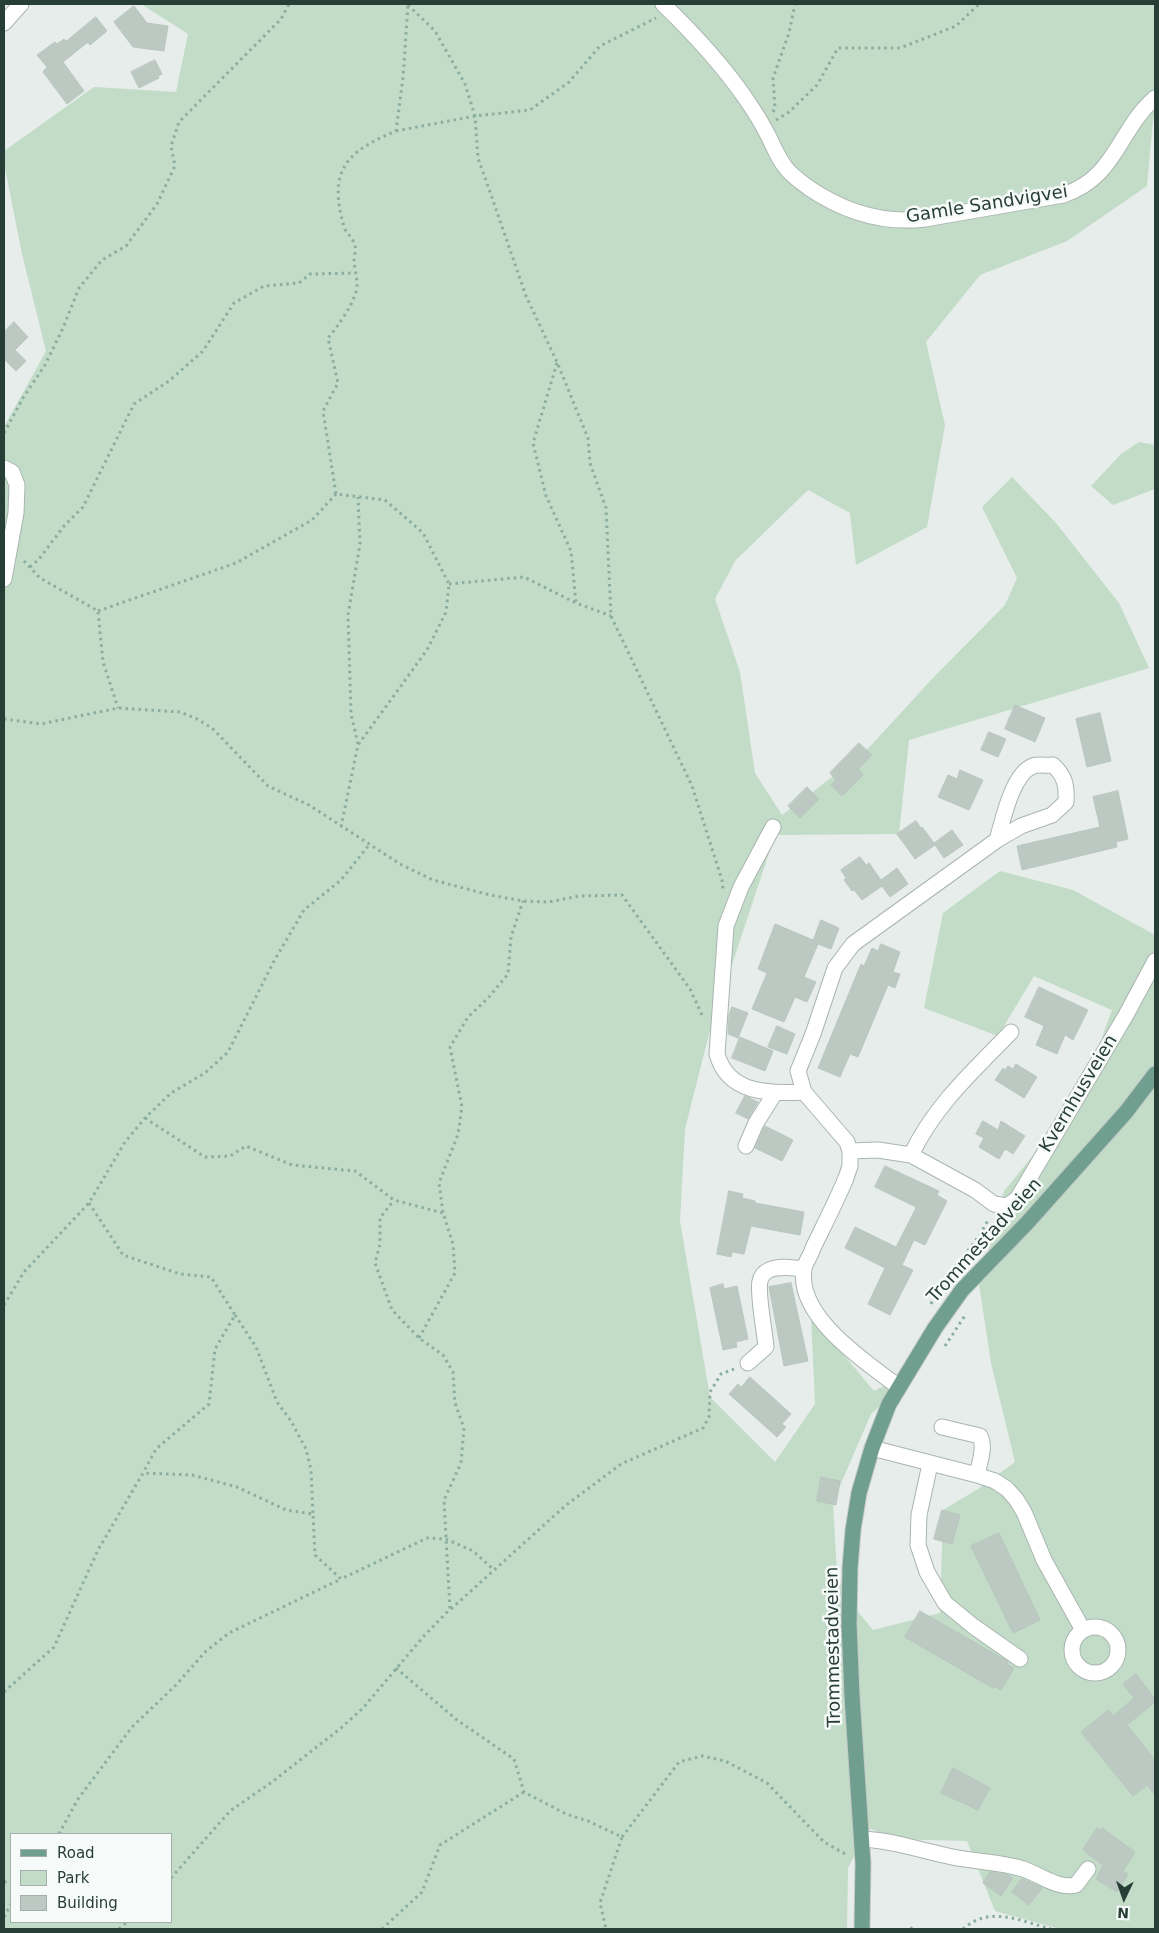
<!DOCTYPE html>
<html>
<head>
<meta charset="utf-8">
<style>
	body { margin:0 }
	#map { position:relative; width:1159px; height:1933px; overflow:hidden; background:#e6edea; font-family:"DejaVu Sans",sans-serif }
	canvas { display:block }
	.frame { position:absolute; inset:0; border:5px solid #273e36; pointer-events:none }
	.legend { position:absolute; left:10px; top:1833px; width:162px; height:90px; box-sizing:border-box; background:#f6faf8; border:1px solid #a3afaa; margin:0; padding:6px 9px; list-style:none; font-size:15px; color:#273e36 }
	.legend li { display:flex; align-items:center; gap:10px; height:25px }
	.legend b { width:25px; border:1px solid #a3afaa }
	.north { position:absolute; left:1099px; top:1873px; width:50px; height:50px; -webkit-text-stroke:4px #f6faf8; paint-order:stroke; rotate:183deg; font-size:14px; font-weight:700; line-height:20px; text-align:center; color:#273e36 }
	.north::after { content:''; display:block; margin:auto; width:18px; height:22px; background:#273e36; clip-path:polygon(50% 0,100% 100%,50% 72%,0 100%) }
</style>
</head>
<body>
<div id="map">
<canvas width="1159" height="1933"></canvas>
<div class="frame"></div>
<ul class="legend">
<li><b style="height:6px;background:#709e8f"></b>Road</li>
<li><b style="height:14px;background:#c2dcc7"></b>Park</li>
<li><b style="height:14px;background:#bcc8c2"></b>Building</li>
</ul>
<div class="north">N</div>
</div>
<script>
const ctx = document.querySelector('canvas').getContext('2d');
ctx.lineJoin = 'round';
function paint(path, color) { ctx.fillStyle = color; ctx.fill(path, 'evenodd'); }
function stroke(path, color, width, dash) { ctx.strokeStyle = color; ctx.lineWidth = width; ctx.lineCap = dash ? 'butt' : 'round'; ctx.setLineDash(dash || []); ctx.stroke(path); }
function label(font, color, halo, rows, align = 'center') {
  ctx.font = font + ' "DejaVu Sans",sans-serif'; ctx.lineWidth = 5; ctx.setLineDash([]); ctx.textBaseline = 'middle'; ctx.strokeStyle = halo; ctx.fillStyle = color; for (const [text, x, y, turn = 0] of rows) {
    ctx.save(); ctx.translate(x, y); ctx.rotate((+turn || 0) * Math.PI / 180); ctx.textAlign = isNaN(turn) ? turn : align; if (halo) ctx.strokeText(text, 0, 0); ctx.fillText(text, 0, 0); ctx.restore();
  }
}
paint(new Path2D(`
	M 141,4 L 1155,4 L 1155,117 L 1153,119 L 1147,186 L 1067,241 L 980,275 L 926,342 L 945,425 L 927,527 L 856,565 L 850,513 L 808,490 L 735,561 L 715,599 L 740,672 L 755,773 L 782,815 L 864,753 L 932,679 L 1005,605 L 1017,578 L 982,507 L 1012,477 L 1056,523 L 1119,603 L 1149,668 L 909,740 L 899,834 L 775,835 L 709,1034 L 685,1129 L 680,1221 L 710,1397 L 775,1462 L 815,1404 L 811,1316 L 874,1391 L 921,1368 L 871,1414 L 833,1502 L 837,1574 L 849,1601 L 873,1630 L 940,1613 L 943,1510 L 978,1489 L 1015,1462 L 991,1363 L 979,1284 L 1004,1191 L 1059,1124 L 1090,1070 L 1112,1010 L 1034,976 L 998,1036 L 924,1008 L 943,913 L 1000,871 L 1073,890 L 1155,935 L 1155,1929 L 1060,1929 L 995,1911 L 967,1841 L 892,1839 L 869,1828 L 848,1868 L 847,1929 L 4,1929 L 4,427 L 46,351 L 22,254 L 4,163 L 4,151 L 94,87 L 176,92 L 188,34 ZM 11,1834 L 171,1834 L 171,1922 L 11,1922 Z
	M 1139,442 L 1155,445 L 1155,489 L 1113,505 L 1091,486 L 1121,454 Z`), '#c2dcc7');
const building = new Path2D(`
	M 134,6 L 147,23 L 168,26 L 164,51 L 133,47 L 114,22 Z
	M 96,17 L 107,31 L 90,45 L 88,42 L 63,62 L 84,91 L 67,104 L 43,72 L 47,67 L 37,55 L 55,42 L 57,44 L 64,39 L 66,41 Z
	M 155,60 L 162,74 L 158,76 L 159,78 L 139,88 L 131,72 Z
	M 14,322 L 28,337 L 15,350 L 26,361 L 16,371 L 5,360 L 4,361 L 4,332 Z
	M 1015,705 L 1045,718 L 1035,742 L 1005,729 Z
	M 1100,713 L 1111,761 L 1087,767 L 1076,719 Z
	M 989,732 L 1006,739 L 998,757 L 981,750 Z
	M 859,743 L 872,755 L 858,769 L 863,775 L 842,796 L 831,785 L 836,780 L 830,773 Z
	M 960,770 L 983,780 L 969,810 L 938,797 L 948,775 L 957,779 Z
	M 807,787 L 819,799 L 800,818 L 788,806 Z
	M 1118,791 L 1128,839 L 1116,842 L 1117,847 L 1022,870 L 1017,846 L 1100,827 L 1093,797 Z
	M 916,821 L 921,828 L 922,827 L 934,843 L 952,830 L 963,845 L 944,858 L 935,845 L 915,859 L 897,834 Z
	M 860,857 L 866,865 L 869,863 L 881,880 L 897,868 L 908,884 L 890,897 L 882,886 L 862,900 L 854,890 L 852,891 L 844,880 L 846,878 L 841,870 Z
	M 821,920 L 839,928 L 831,949 L 818,944 L 804,977 L 816,982 L 807,1002 L 795,997 L 784,1022 L 752,1009 L 767,973 L 758,969 L 775,924 L 813,940 Z
	M 881,944 L 900,952 L 893,972 L 900,974 L 895,988 L 888,985 L 858,1057 L 850,1054 L 840,1077 L 818,1068 L 861,964 L 864,966 L 872,948 L 878,951 Z
	M 1039,987 L 1088,1010 L 1073,1040 L 1065,1035 L 1057,1054 L 1036,1045 L 1044,1026 L 1025,1017 Z
	M 732,1007 L 748,1013 L 738,1038 L 728,1034 L 729,1015 Z
	M 777,1026 L 795,1034 L 787,1054 L 768,1047 Z
	M 740,1037 L 773,1051 L 765,1071 L 732,1058 Z
	M 1016,1064 L 1037,1077 L 1024,1098 L 995,1080 L 1003,1068 L 1005,1070 L 1008,1066 L 1013,1069 Z
	M 745,1096 L 758,1102 L 748,1119 L 736,1113 Z
	M 983,1121 L 998,1130 L 1001,1121 L 1025,1136 L 1013,1154 L 1005,1149 L 999,1159 L 979,1147 L 984,1138 L 976,1134 Z
	M 765,1126 L 793,1140 L 782,1161 L 755,1148 Z
	M 885,1166 L 939,1191 L 937,1195 L 947,1201 L 925,1245 L 914,1240 L 902,1265 L 913,1270 L 890,1315 L 868,1304 L 885,1268 L 845,1248 L 855,1227 L 896,1247 L 915,1210 L 916,1207 L 875,1187 Z
	M 729,1191 L 743,1194 L 742,1198 L 755,1201 L 755,1203 L 804,1212 L 800,1235 L 751,1226 L 744,1254 L 732,1252 L 731,1257 L 717,1254 Z
	M 791,1283 L 808,1361 L 784,1366 L 769,1287 Z
	M 723,1284 L 724,1289 L 737,1286 L 748,1339 L 736,1342 L 737,1347 L 723,1350 L 710,1288 Z
	M 750,1377 L 791,1414 L 782,1424 L 786,1427 L 777,1437 L 729,1394 L 738,1384 L 741,1387 Z
	M 821,1477 L 840,1481 L 836,1505 L 817,1501 Z
	M 942,1510 L 960,1515 L 952,1544 L 934,1539 Z
	M 999,1533 L 1040,1620 L 1013,1633 L 971,1546 Z
	M 920,1611 L 1005,1660 L 1008,1662 L 1007,1664 L 1014,1668 L 1001,1690 L 994,1686 L 993,1688 L 905,1637 Z
	M 1136,1674 L 1155,1699 L 1155,1702 L 1127,1725 L 1155,1760 L 1155,1795 L 1147,1785 L 1133,1796 L 1081,1732 L 1108,1710 L 1113,1716 L 1134,1698 L 1123,1684 Z
	M 953,1768 L 990,1788 L 978,1810 L 941,1793 Z
	M 1097,1828 L 1101,1830 L 1102,1828 L 1135,1852 L 1123,1871 L 1128,1874 L 1117,1892 L 1096,1879 L 1103,1865 L 1083,1850 Z
	M 990,1872 L 1008,1875 L 1013,1878 L 1001,1896 L 983,1883 Z
	M 1022,1879 L 1042,1888 L 1029,1905 L 1012,1892 Z`);
paint(building, '#bcc8c2');
stroke(building, '#b9c6c0', 1);
const minor = new Path2D(`
	M 663,4 C 693,33 722,64 746,99 C 752,108 759,118 764,128 C 772,141 776,156 786,168 C 792,176 801,182 809,188 C 843,211 883,224 925,219 L 1063,195 C 1116,178 1118,130 1155,98
	M 4,23 L 21,4
	M 4,468 L 12,472 L 17,485 L 16,513 L 4,579
	M 773,827 L 741,887 L 726,926 L 717,1054 C 728,1094 769,1094 804,1092
	M 746,1146 L 756,1123 L 775,1093
	M 850,1151 L 878,1150 L 911,1155 L 975,1190 L 994,1204 L 1007,1206 L 1017,1199 L 1126,1015 L 1155,961
	M 911,1155 C 935,1105 973,1071 1011,1032
	M 748,1363 L 766,1347 C 765,1333 757,1293 760,1281 C 761,1276 765,1272 769,1270 C 780,1265 793,1268 804,1269
	M 899,1387 C 867,1363 796,1317 804,1269 C 805,1263 811,1255 813,1248 C 824,1225 836,1202 846,1178 L 850,1166 L 850,1151 L 847,1142 L 804,1092 L 798,1071 L 813,1034 L 835,968 L 853,944 L 997,840 L 1021,826 L 1052,815 L 1066,802 C 1067,786 1065,776 1053,765 C 1047,766 1038,764 1033,766 C 1012,774 1003,820 997,840
	M 942,1427 L 980,1436 C 986,1447 979,1464 977,1475
	M 872,1448 L 977,1475 L 995,1481 L 1007,1489 L 1016,1499 L 1024,1512 L 1044,1560 L 1083,1630
	M 930,1464 L 919,1515 L 918,1545 L 927,1572 L 945,1603 L 973,1626 L 1020,1659
	M1072 1650a23 23 0 1 1 46 0a23 23 0 1 1-46 0Z
	M 862,1839 C 891,1840 919,1850 948,1856 C 972,1862 998,1861 1023,1869 C 1041,1875 1057,1889 1076,1885 L 1088,1869`);
const major = new Path2D(`
	M 862,1929 L 863,1863 L 852,1696 L 849,1624 L 850,1568 L 853,1530 L 859,1493 L 872,1448 L 889,1404 L 935,1328 L 962,1290 L 1027,1223 L 1126,1112 L 1155,1074`);
stroke(minor, '#a9b5b0', 17);
stroke(major, '#c3c9c7', 17);
stroke(new Path2D(`
	M 408,5 L 435,31 L 465,84 L 475,116 L 478,158 L 488,186 L 526,296 L 557,362 L 588,438 L 590,463 L 606,508 L 611,616 L 692,786 L 722,880 L 723,889
	M 773,112 L 775,108 L 773,78 L 789,33 L 795,4
	M 776,120 L 789,112 L 817,85 L 838,48 L 900,48 L 956,26 L 979,4
	M 396,131 L 475,116 L 530,110 L 569,82 L 600,46 L 656,18
	M 557,363 L 533,443 L 546,496 L 571,551 L 576,603
	M 4,433 L 23,398 L 45,365 L 63,328 L 79,288 L 102,260 L 126,246 L 157,204 L 175,166 L 171,146 L 179,122 L 281,19 L 289,4
	M 24,561 L 40,578 L 98,611 L 103,662 L 118,708
	M 30,567 L 39,559 L 64,526 L 83,507 L 134,404 L 169,381 L 203,351 L 234,303 L 264,286 L 299,283 L 310,274 L 356,273
	M 449,584 L 524,577 L 576,603 L 611,616
	M 98,611 L 236,563 L 312,520 L 336,494
	M 4,719 L 41,724 L 118,708 L 180,712 L 197,719 L 212,728 L 268,786 L 309,805 L 400,864 L 433,880 L 490,895 L 523,901 L 549,902 L 579,896 L 622,895 L 690,989 L 703,1017
	M 358,744 L 351,714 L 348,615 L 360,544 L 358,497
	M 341,827 L 358,745 L 427,650 L 446,612 L 449,584 L 423,533 L 385,500 L 336,494 L 323,411 L 338,383 L 328,338 C 338,326 357,300 357,285 C 357,277 355,270 354,262 C 354,256 357,248 354,243 C 352,237 346,233 344,227 C 328,171 345,152 396,131 L 403,78 L 408,4
	M 145,1118 L 205,1157 L 230,1156 L 246,1146 L 292,1165 L 355,1171 L 394,1200 L 443,1213
	M 89,1203 L 123,1255 L 180,1274 L 211,1277 L 235,1315 L 215,1349 L 209,1404 L 156,1449 L 143,1473
	M 931,1304 C 945,1272 974,1250 989,1218
	M 4,1305 L 24,1272 L 89,1203 L 125,1142 L 145,1118 L 171,1093 L 205,1073 L 228,1052 L 274,961 L 304,910 L 341,880 L 369,845
	M 235,1315 L 256,1347 L 277,1402 L 291,1421 L 306,1449 L 311,1470 L 313,1514
	M 419,1338 L 455,1273 L 453,1244 L 443,1213 L 439,1183 L 458,1134 L 462,1107 L 450,1047 L 468,1017 L 489,997 L 508,974 L 511,937 L 523,901
	M 945,1346 L 966,1314
	M 451,1609 L 565,1506 L 621,1464 L 703,1428 L 709,1417 L 710,1392 L 721,1374 L 734,1369
	M 396,1668 L 457,1720 L 514,1759 L 524,1792 L 566,1814 L 588,1821 L 622,1837 L 600,1903 L 606,1929
	M 4,1692 L 54,1647 L 98,1550 L 143,1473 L 192,1475 L 237,1487 L 286,1510 L 313,1514 L 315,1555 L 341,1579 L 427,1538 L 446,1539 L 473,1551 L 493,1569
	M 59,1834 L 78,1799 L 132,1727 L 176,1685 L 205,1652 L 229,1633 L 341,1579
	M 622,1837 L 679,1762 L 702,1756 L 725,1761 L 767,1783 L 824,1842 L 847,1855
	M 171,1878 L 230,1811 L 272,1782 L 341,1728 L 363,1708 L 423,1637 L 450,1609 L 444,1500 L 461,1463 L 464,1428 L 455,1403 L 453,1372 L 443,1355 L 419,1338 L 392,1310 L 375,1263 L 380,1244 L 380,1218 L 394,1200
	M 4,1882 L 11,1881
	M 4,1917 L 11,1904
	M 910,1928 L 916,1929
	M 119,1929 L 127,1922
	M 382,1929 L 422,1892 L 440,1845 L 524,1792
	M 963,1929 C 990,1905 1020,1921 1051,1929`), '#8aada0', 3, [2.5, 4]);
stroke(minor, '#fff', 15);
stroke(major, '#709e8f', 15);
label('18px', '#273e36', '#f6faf8', [
	["Gamle Sandvigvei",987,205,-9],
	["Kvernhusveien",1079,1094,-59],
	["Trommestadveien",985,1241,-48],
	["Trommestadveien",834,1647,-91]
]);
</script>
</body>
</html>
